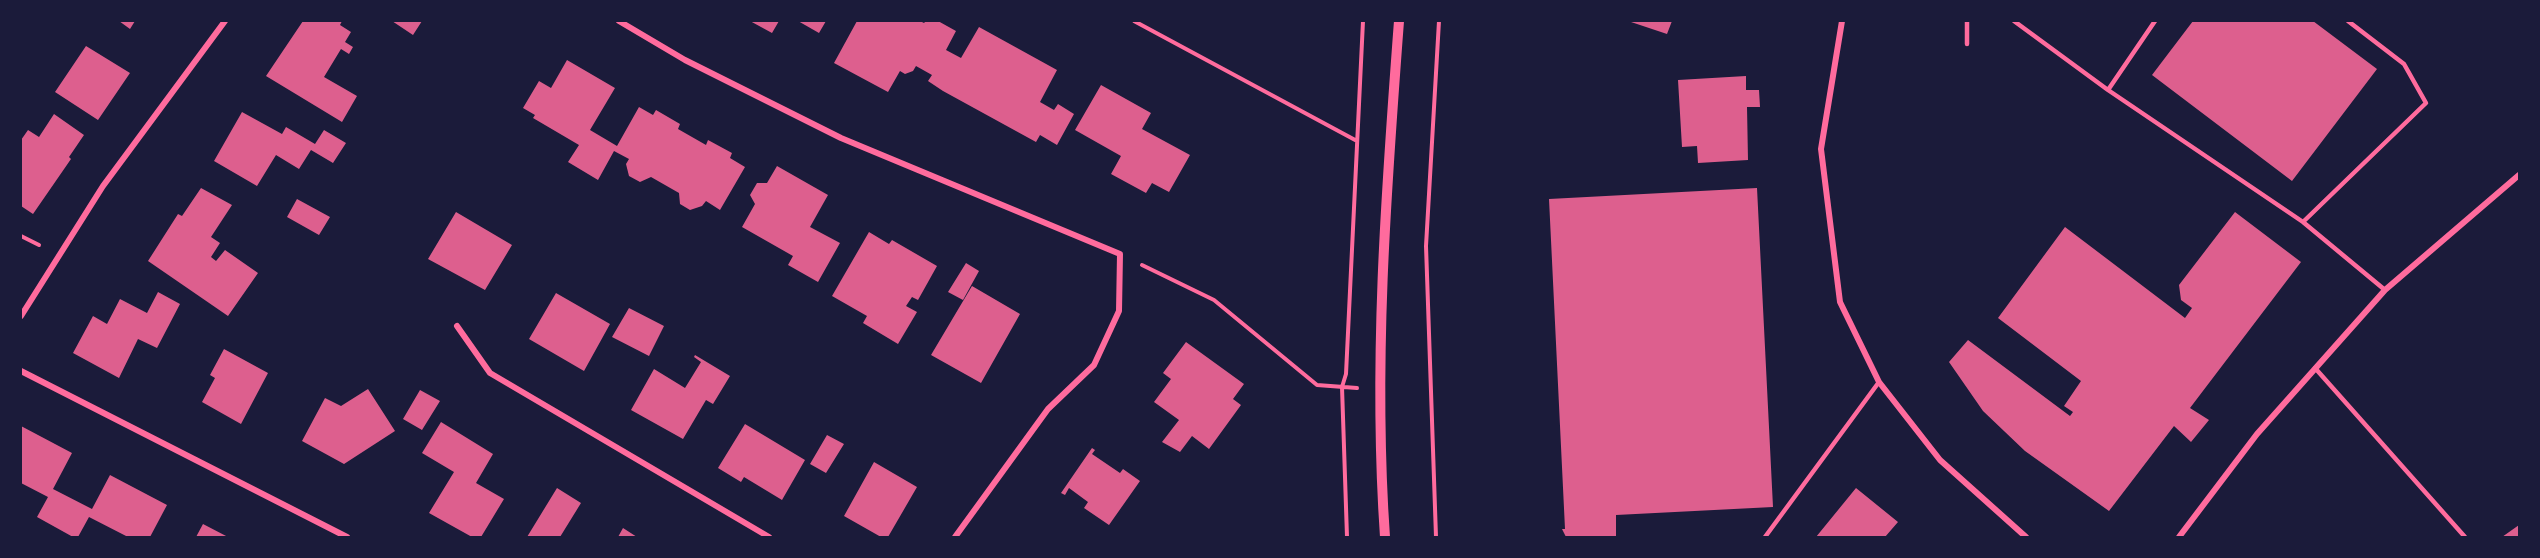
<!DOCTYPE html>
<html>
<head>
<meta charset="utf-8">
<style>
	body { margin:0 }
	#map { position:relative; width:2540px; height:558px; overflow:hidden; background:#1b1b3a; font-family:Montserrat,sans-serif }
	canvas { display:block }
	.frame { position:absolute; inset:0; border:22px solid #1b1b3a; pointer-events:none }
</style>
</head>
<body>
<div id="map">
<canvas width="2540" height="558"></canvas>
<div class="frame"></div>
</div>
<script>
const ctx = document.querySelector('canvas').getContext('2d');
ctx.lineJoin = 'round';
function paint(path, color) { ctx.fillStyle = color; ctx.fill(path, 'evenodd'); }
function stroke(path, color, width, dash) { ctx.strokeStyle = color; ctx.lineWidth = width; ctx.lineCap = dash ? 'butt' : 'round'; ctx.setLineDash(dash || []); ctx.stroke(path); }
paint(new Path2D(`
	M 119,21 L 135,21 L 130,29 Z
	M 303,21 L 342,21 L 340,25 L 351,32 L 345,42 L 353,47 L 349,54 L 341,49 L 324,77 L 357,96 L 342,122 L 266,76 Z
	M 392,21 L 422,21 L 413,35 Z
	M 750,21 L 779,21 L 772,33 Z
	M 798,21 L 826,21 L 819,33 Z
	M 857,21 L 920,21 L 924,23 L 926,21 L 938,21 L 956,31 L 946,50 L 961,58 L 979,27 L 1057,70 L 1040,102 L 1054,110 L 1058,104 L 1074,114 L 1057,145 L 1040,135 L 1036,142 L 943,91 L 928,81 L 932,75 L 916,66 L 913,71 L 905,74 L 900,71 L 888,92 L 834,63 Z
	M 1628,21 L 1672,21 L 1667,34 Z
	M 2193,21 L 2313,21 L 2377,69 L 2292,181 L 2152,75 Z
	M 86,46 L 130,73 L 98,120 L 55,92 Z
	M 567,60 L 615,88 L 590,130 L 617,146 L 639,107 L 653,115 L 656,110 L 680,124 L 678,129 L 706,145 L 708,140 L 732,153 L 730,158 L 745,167 L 720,210 L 706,201 L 702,206 L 690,210 L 680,204 L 679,193 L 651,177 L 640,182 L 629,176 L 626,164 L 629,159 L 614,151 L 598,180 L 568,162 L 579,145 L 533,118 L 535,115 L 523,108 L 539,81 L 551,88 Z
	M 1746,76 L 1746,90 L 1759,90 L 1760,107 L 1747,107 L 1748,160 L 1698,163 L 1697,146 L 1682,147 L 1678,80 Z
	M 1101,85 L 1151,113 L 1142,129 L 1190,155 L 1169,192 L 1152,183 L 1146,193 L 1111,174 L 1121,156 L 1075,130 Z
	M 242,112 L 282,134 L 286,127 L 315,144 L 324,130 L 346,143 L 333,163 L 311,150 L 299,169 L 276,155 L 257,186 L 214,161 Z
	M 54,114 L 84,135 L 69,157 L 71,159 L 33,214 L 21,206 L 21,140 L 28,130 L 39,137 Z
	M 777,166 L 828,195 L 810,227 L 840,243 L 818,282 L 788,265 L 793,256 L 742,227 L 755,204 L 750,195 L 757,183 L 767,183 Z
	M 201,188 L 232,205 L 211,237 L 220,243 L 211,257 L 216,261 L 225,250 L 258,273 L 228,316 L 148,261 L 178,214 L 182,216 Z
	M 1757,188 L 1773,507 L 1616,515 L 1616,537 L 1566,537 L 1562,529 L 1565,529 L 1549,199 Z
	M 297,199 L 330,217 L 319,235 L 287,217 Z
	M 456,212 L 512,245 L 485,290 L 428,259 Z
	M 2235,212 L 2301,262 L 2190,408 L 2209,420 L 2191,442 L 2174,426 L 2109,511 L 2025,451 L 1983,411 L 1949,362 L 1968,340 L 2070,416 L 2073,412 L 2064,406 L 2081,381 L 1998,318 L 2065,227 L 2185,318 L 2192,308 L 2181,300 L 2179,285 Z
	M 869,232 L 889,244 L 892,240 L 937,266 L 918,300 L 912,297 L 906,306 L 917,312 L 898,344 L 863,323 L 867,316 L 832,296 Z
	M 966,263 L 979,271 L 963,300 L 948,292 Z
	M 972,286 L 1020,314 L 981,383 L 931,355 Z
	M 158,292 L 180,304 L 157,348 L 138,339 L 119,378 L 73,353 L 93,316 L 107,324 L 120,299 L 147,313 Z
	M 556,293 L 610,324 L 584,371 L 529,339 Z
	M 629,308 L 664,326 L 649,356 L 612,337 Z
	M 1186,342 L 1244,384 L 1233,399 L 1241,405 L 1209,449 L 1192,436 L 1180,452 L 1162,442 L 1179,420 L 1154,402 L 1171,379 L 1163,373 Z
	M 224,349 L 268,373 L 241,424 L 202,402 L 215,378 L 210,375 Z
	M 695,355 L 730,376 L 713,404 L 706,400 L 683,439 L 631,410 L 654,369 L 685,388 L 701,362 L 694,357 Z
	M 368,389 L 395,431 L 344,464 L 302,441 L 325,398 L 341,406 Z
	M 420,390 L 440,401 L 422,430 L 403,419 Z
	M 441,422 L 493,454 L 476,483 L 504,499 L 481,537 L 472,537 L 429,513 L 454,472 L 422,453 Z
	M 745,424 L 805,460 L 782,500 L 744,477 L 741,482 L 718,468 Z
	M 21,426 L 72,453 L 53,489 L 92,509 L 110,475 L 167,505 L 150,537 L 128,537 L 89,517 L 78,537 L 73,537 L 37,517 L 48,497 L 21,483 Z
	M 827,435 L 844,444 L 826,473 L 810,464 Z
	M 1092,448 L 1095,450 L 1092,454 L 1120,473 L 1123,469 L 1140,481 L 1109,525 L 1084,508 L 1088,502 L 1069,488 L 1065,495 L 1061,493 Z
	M 874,462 L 917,487 L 888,537 L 881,537 L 844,516 Z
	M 557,488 L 581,503 L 560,537 L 527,537 Z
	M 1856,488 L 1898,522 L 1885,537 L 1816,537 Z
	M 203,524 L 228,537 L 196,537 Z
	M 2519,525 L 2519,537 L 2502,537 Z
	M 623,528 L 637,537 L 618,537 Z`), '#dd5f8e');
stroke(new Path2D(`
	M 1134,21 L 1357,141
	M 21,236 L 39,245
	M 1142,265 L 1214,300 L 1317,385 L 1357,388
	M 1347,537 L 1342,387 L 1346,374 L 1363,21
	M 1436,537 L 1426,246 L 1439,21`), '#ff6b9d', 4);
stroke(new Path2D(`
	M 2014,21 L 2108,90 L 2303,222 L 2385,290
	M 1967,44 L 1967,21
	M 2108,90 L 2155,21
	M 2303,222 L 2426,103 L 2404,64 L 2348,21
	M 2315,368 L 2465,537
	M 1765,537 L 1879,382`), '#ff6b9d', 4.5);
stroke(new Path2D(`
	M 619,21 L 685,60 L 841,138 L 1120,254 L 1119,311 L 1094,365 L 1048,409 L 955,537
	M 1842,21 L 1821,149 L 1840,302 L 1879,382 L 1940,460 L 2026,537
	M 21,316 L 103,186 L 225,21
	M 457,326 L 490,373 L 769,537
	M 21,371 L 347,537
	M 2179,537 L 2257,434 L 2385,290 L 2519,175`), '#ff6b9d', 6);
stroke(new Path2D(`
	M 1385,537 C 1373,366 1386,192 1399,21`), '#ff6b9d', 10);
</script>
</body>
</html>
